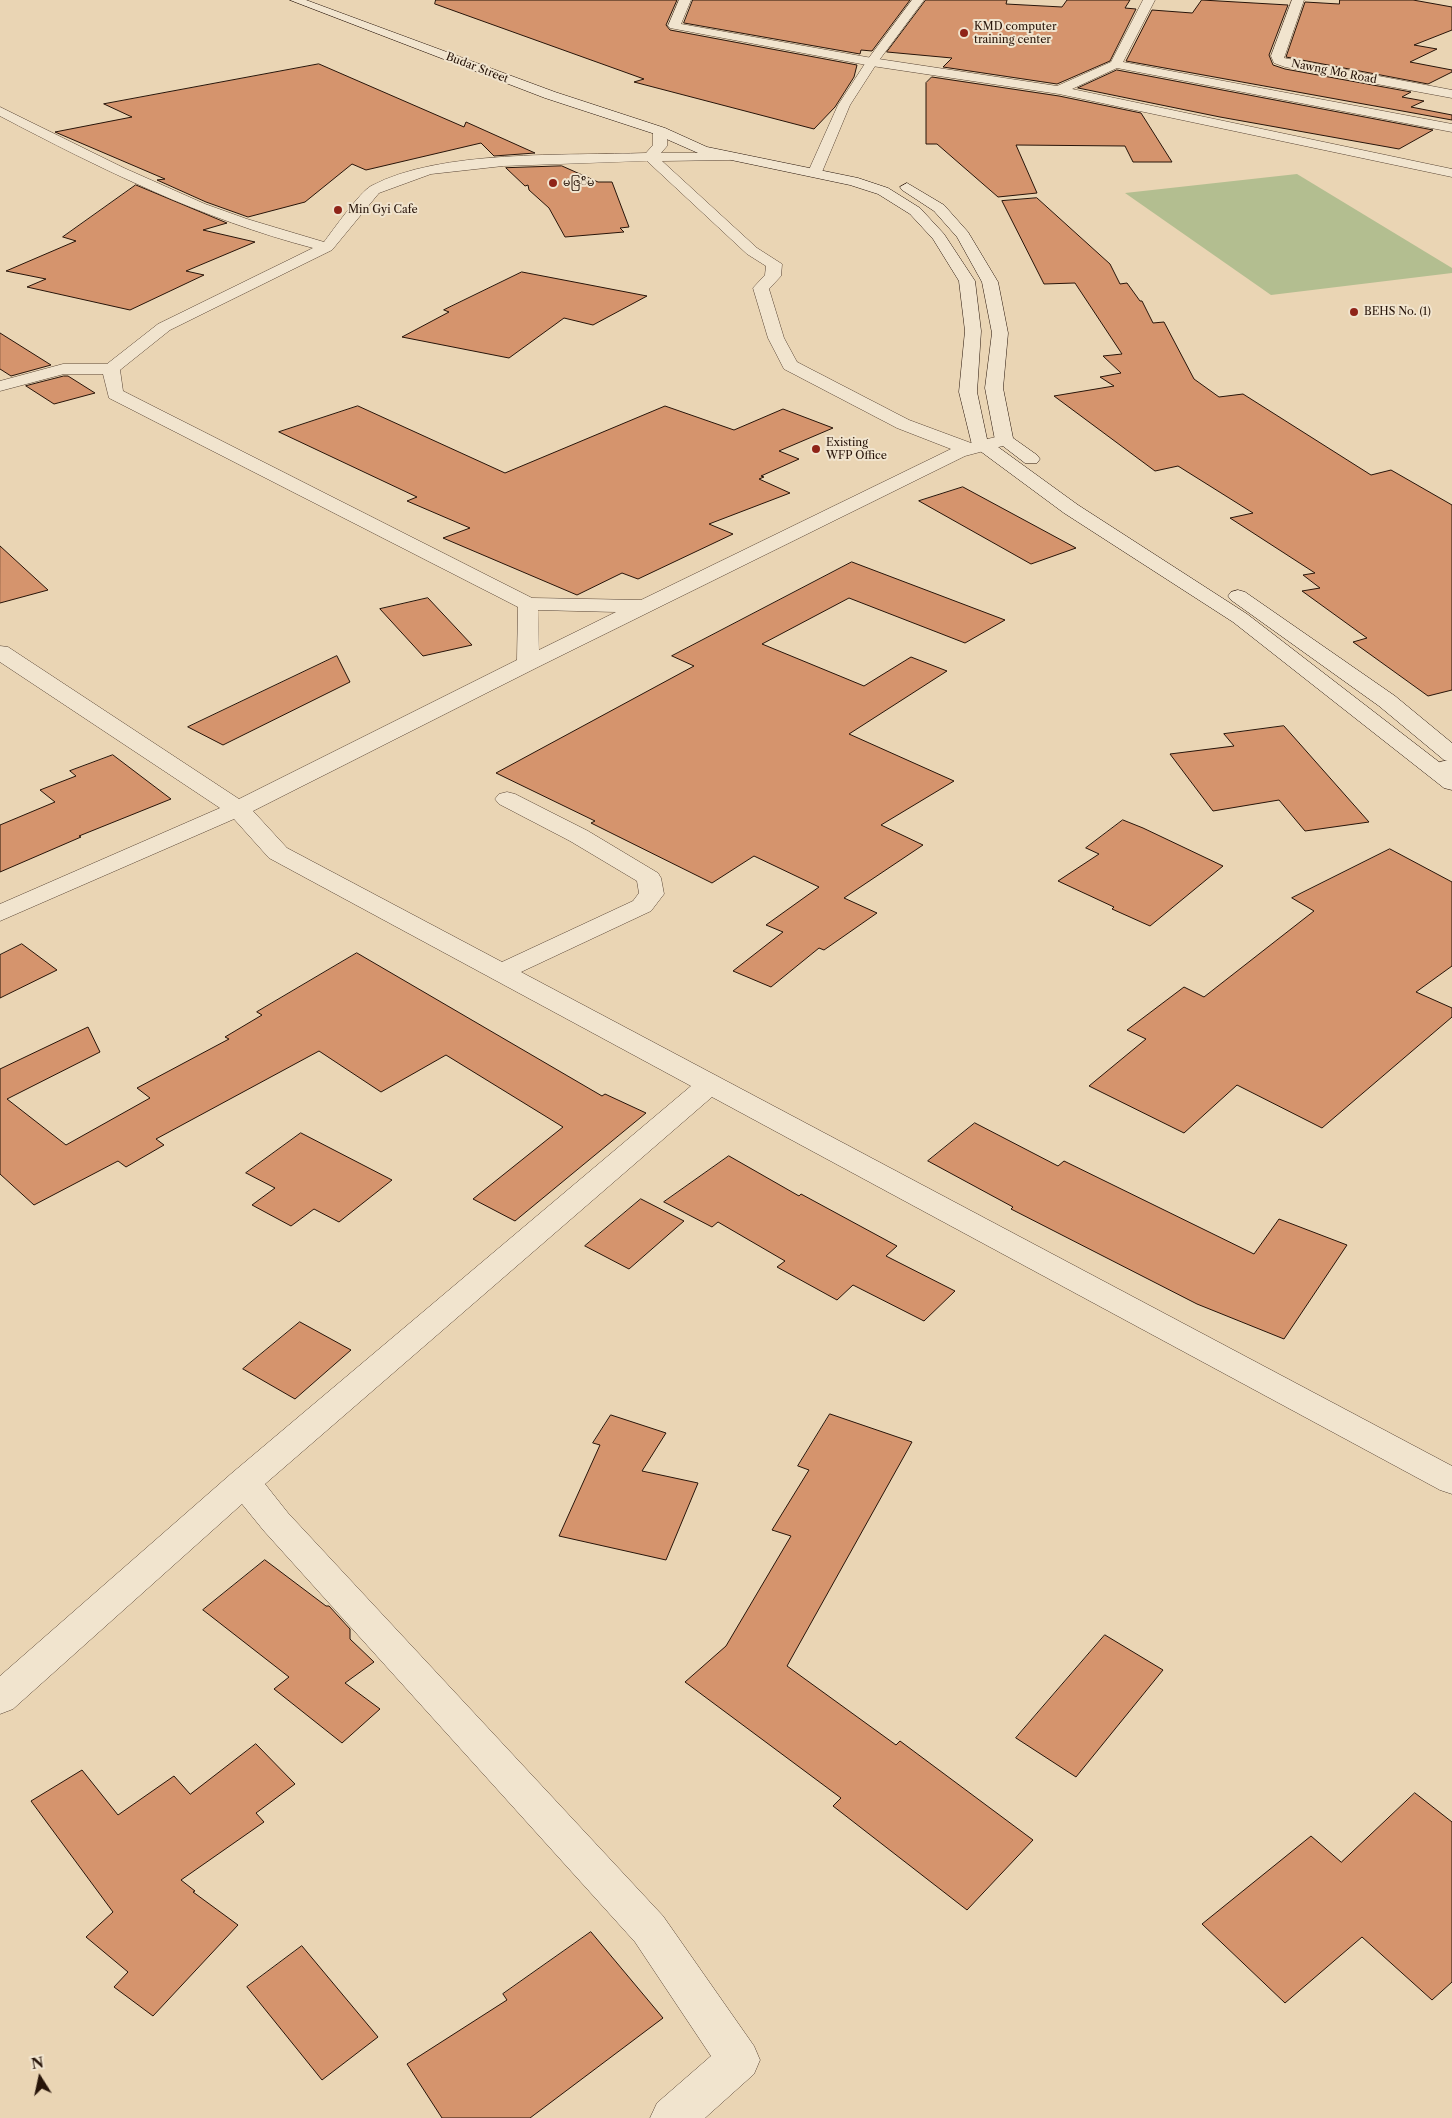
<!DOCTYPE html>
<html>
<head>
<meta charset="utf-8">
<style>
	body { margin:0 }
	#map { position:relative; width:1452px; height:2118px; overflow:hidden; background:#ead5b4; font-family:"Libre Caslon Text",serif }
	canvas { display:block }
	.north { position:absolute; left:15px; top:2053px; width:50px; height:50px; -webkit-text-stroke:4px #f1e4ce; paint-order:stroke; rotate:350deg; font-size:14px; font-weight:700; line-height:20px; text-align:center; color:#271409 }
	.north::after { content:''; display:block; margin:auto; width:18px; height:22px; background:#271409; clip-path:polygon(50% 0,100% 100%,50% 72%,0 100%) }
</style>
</head>
<body>
<div id="map">
<canvas width="1452" height="2118"></canvas>
<div class="north">N</div>
</div>
<script>
const ctx = document.querySelector('canvas').getContext('2d');
ctx.lineJoin = 'round';
function paint(path, color) { ctx.fillStyle = color; ctx.fill(path, 'evenodd'); }
function stroke(path, color, width, dash) { ctx.strokeStyle = color; ctx.lineWidth = width; ctx.lineCap = dash ? 'butt' : 'round'; ctx.setLineDash(dash || []); ctx.stroke(path); }
function label(font, color, halo, rows, align = 'center') {
  ctx.font = font + ' "Libre Caslon Text","Noto Sans Myanmar",serif'; ctx.lineWidth = 4; ctx.setLineDash([]); ctx.textBaseline = 'middle'; ctx.strokeStyle = halo; ctx.fillStyle = color; for (const [text, x, y, turn = 0] of rows) {
    ctx.save(); ctx.translate(x, y); ctx.rotate((+turn || 0) * Math.PI / 180); ctx.textAlign = isNaN(turn) ? turn : align; if (halo) ctx.strokeText(text, 0, 0); ctx.fillText(text, 0, 0); ctx.restore();
  }
}
paint(new Path2D(`
	M 1297,174 L 1452,268 L 1452,273 L 1271,295 L 1125,193 Z`), '#b3be90');
const building = new Path2D(`
	M 436,0 L 677,0 L 666,25 L 670,30 L 857,65 L 854,77 L 835,107 L 814,129 L 634,82 L 644,79 L 435,4 Z
	M 693,0 L 910,0 L 872,51 L 861,50 L 860,54 L 684,23 Z
	M 926,0 L 1007,0 L 1006,4 L 1062,7 L 1067,0 L 1130,0 L 1125,8 L 1136,9 L 1110,61 L 1057,84 L 943,67 L 952,58 L 887,52 Z
	M 1202,0 L 1288,5 L 1269,55 L 1273,65 L 1285,69 L 1411,92 L 1402,97 L 1424,101 L 1411,107 L 1452,115 L 1452,120 L 1126,61 L 1152,10 L 1192,13 Z
	M 1340,0 L 1413,0 L 1452,7 L 1452,30 L 1414,45 L 1437,49 L 1410,62 L 1452,70 L 1452,72 L 1428,84 L 1286,57 L 1305,2 L 1339,4 Z
	M 319,64 L 464,127 L 466,122 L 535,153 L 494,156 L 481,143 L 366,170 L 352,164 L 305,202 L 248,217 L 206,202 L 157,180 L 165,179 L 55,132 L 132,117 L 104,104 Z
	M 1117,70 L 1433,130 L 1399,149 L 1220,117 L 1078,88 Z
	M 932,77 L 1059,96 L 1141,113 L 1172,162 L 1133,162 L 1125,146 L 1016,145 L 1037,193 L 998,197 L 937,144 L 926,144 L 926,83 Z
	M 562,166 L 598,182 L 612,182 L 629,227 L 620,228 L 624,232 L 565,237 L 549,208 L 529,190 L 528,185 L 525,186 L 506,168 Z
	M 136,185 L 227,223 L 203,230 L 255,242 L 186,271 L 204,275 L 130,310 L 27,287 L 46,279 L 6,271 L 76,241 L 63,237 Z
	M 1037,198 L 1110,264 L 1120,284 L 1127,283 L 1140,301 L 1142,301 L 1153,323 L 1164,322 L 1194,379 L 1219,397 L 1243,394 L 1371,475 L 1391,470 L 1452,505 L 1452,690 L 1428,696 L 1353,642 L 1367,638 L 1302,591 L 1320,588 L 1303,575 L 1315,573 L 1230,518 L 1253,513 L 1178,466 L 1155,471 L 1054,396 L 1114,386 L 1100,377 L 1121,373 L 1103,356 L 1122,354 L 1075,283 L 1044,284 L 1002,201 Z
	M 522,272 L 647,296 L 593,325 L 564,318 L 509,358 L 402,337 L 449,312 L 444,310 Z
	M 0,333 L 51,365 L 11,376 L 0,369 Z
	M 64,376 L 68,376 L 95,393 L 54,404 L 26,386 Z
	M 358,406 L 505,473 L 665,406 L 734,430 L 783,409 L 833,428 L 779,451 L 799,459 L 761,476 L 764,477 L 759,479 L 790,493 L 709,524 L 733,534 L 638,579 L 622,573 L 577,595 L 443,538 L 470,528 L 407,501 L 417,497 L 279,432 Z
	M 963,487 L 1076,548 L 1031,564 L 919,501 Z
	M 0,546 L 48,590 L 0,603 Z
	M 852,562 L 1005,620 L 965,643 L 849,598 L 762,644 L 864,686 L 911,657 L 947,671 L 849,734 L 954,781 L 881,825 L 923,845 L 844,898 L 877,913 L 824,950 L 819,948 L 771,987 L 733,971 L 783,932 L 766,925 L 819,887 L 754,856 L 712,883 L 591,823 L 595,821 L 496,773 L 694,666 L 672,656 Z
	M 428,598 L 472,645 L 423,656 L 380,609 Z
	M 337,656 L 350,682 L 223,745 L 188,727 Z
	M 1284,726 L 1369,822 L 1305,831 L 1279,800 L 1213,811 L 1170,754 L 1234,746 L 1224,734 Z
	M 113,755 L 171,799 L 79,836 L 81,837 L 0,872 L 0,825 L 55,802 L 40,790 L 76,776 L 70,771 Z
	M 1123,820 L 1143,828 L 1223,866 L 1150,926 L 1112,909 L 1114,907 L 1058,881 L 1099,854 L 1086,848 Z
	M 1390,849 L 1452,882 L 1452,966 L 1416,992 L 1452,1008 L 1452,1017 L 1322,1128 L 1237,1085 L 1184,1133 L 1089,1086 L 1146,1039 L 1127,1030 L 1184,987 L 1204,997 L 1314,911 L 1292,898 Z
	M 22,944 L 57,970 L 0,998 L 0,955 Z
	M 357,953 L 602,1096 L 605,1094 L 646,1113 L 515,1221 L 473,1199 L 563,1127 L 446,1055 L 381,1092 L 319,1051 L 156,1139 L 164,1145 L 126,1167 L 118,1161 L 34,1205 L 0,1174 L 0,1069 L 88,1027 L 100,1052 L 7,1099 L 66,1145 L 150,1098 L 137,1088 L 229,1039 L 225,1037 L 262,1015 L 257,1012 Z
	M 975,1123 L 1058,1166 L 1064,1161 L 1254,1254 L 1279,1219 L 1347,1245 L 1284,1339 L 1197,1304 L 1011,1209 L 1013,1207 L 928,1161 Z
	M 301,1133 L 392,1180 L 339,1222 L 314,1209 L 291,1226 L 252,1205 L 275,1188 L 246,1173 Z
	M 729,1156 L 799,1196 L 801,1194 L 897,1246 L 886,1256 L 955,1291 L 924,1321 L 853,1285 L 837,1300 L 777,1267 L 785,1261 L 718,1222 L 712,1227 L 664,1202 Z
	M 641,1199 L 684,1221 L 629,1269 L 585,1246 Z
	M 300,1322 L 351,1350 L 295,1399 L 243,1369 Z
	M 830,1414 L 912,1442 L 787,1666 L 896,1745 L 900,1741 L 1033,1840 L 967,1910 L 833,1806 L 841,1798 L 685,1682 L 726,1646 L 791,1536 L 772,1530 L 809,1470 L 798,1466 Z
	M 611,1415 L 666,1433 L 642,1471 L 698,1483 L 666,1560 L 559,1536 L 600,1445 L 593,1443 Z
	M 265,1560 L 326,1606 L 329,1606 L 350,1629 L 350,1639 L 374,1662 L 345,1683 L 380,1709 L 342,1743 L 274,1689 L 289,1677 L 203,1610 Z
	M 1105,1635 L 1163,1670 L 1076,1777 L 1016,1738 Z
	M 256,1744 L 295,1784 L 256,1813 L 264,1822 L 181,1880 L 195,1891 L 193,1892 L 238,1925 L 153,2016 L 114,1987 L 128,1972 L 86,1937 L 113,1912 L 31,1801 L 82,1770 L 118,1815 L 174,1776 L 190,1794 Z
	M 1415,1793 L 1452,1822 L 1452,1982 L 1432,2000 L 1362,1937 L 1285,2003 L 1202,1924 L 1311,1836 L 1341,1862 Z
	M 591,1932 L 663,2018 L 530,2118 L 442,2118 L 407,2064 L 507,2000 L 503,1994 Z
	M 302,1946 L 378,2037 L 322,2080 L 247,1987 Z`);
paint(building, '#d5946d');
stroke(building, '#271409', 1);
const minor = new Path2D(`
	M 679,0 L 691,0 L 681,24 L 872,58 L 1057,86 L 1111,62 L 1143,0 L 1155,0 L 1123,62 L 1452,124 L 1452,132 L 1117,68 L 1072,89 L 1452,169 L 1452,177 L 1059,94 L 872,66 L 670,28 L 668,26 Z
	M 1292,0 L 1304,0 L 1284,58 L 1452,90 L 1452,98 L 1285,67 L 1274,63 L 1271,56 Z
	M 0,107 L 124,168 L 205,204 L 247,219 L 324,242 C 333,230 360,192 371,186 C 440,149 567,156 646,153 L 653,145 L 653,131 L 660,127 L 667,131 L 667,146 L 661,153 L 734,153 L 736,156 L 734,159 L 729,160 L 662,161 L 757,248 L 782,264 L 781,276 L 769,289 L 784,338 L 797,362 L 909,420 L 971,443 L 1004,435 L 1010,436 L 1013,440 L 1010,444 L 965,456 L 536,668 L 253,811 L 287,848 L 502,962 L 633,901 L 639,893 L 637,881 L 570,841 L 499,804 L 495,799 L 499,794 L 507,792 L 515,794 L 588,831 L 658,873 L 661,878 L 664,894 L 651,911 L 521,972 L 1452,1466 L 1452,1494 L 1440,1490 L 712,1097 L 265,1484 L 288,1513 L 663,1916 L 754,2046 L 760,2060 L 754,2074 L 705,2118 L 650,2118 L 657,2103 L 711,2056 L 635,1942 L 264,1531 L 242,1504 L 13,1709 L 0,1714 L 0,1676 L 232,1473 L 691,1086 L 269,858 L 234,819 L 0,921 L 0,904 L 220,808 L 0,662 L 0,646 L 8,647 L 239,799 L 517,660 L 518,607 L 109,398 L 103,374 L 64,374 L 0,391 L 0,381 L 63,364 L 107,364 L 158,324 L 313,248 C 202,219 101,169 0,116 ZM 647,161 L 747,254 L 766,266 L 765,275 L 753,288 L 768,338 L 784,369 L 897,428 L 951,449 L 641,600 L 532,598 L 123,391 L 120,370 L 170,330 L 332,250 L 379,193 L 431,174 L 503,166 ZM 538,610 L 616,612 L 539,650 Z
	M 1452,759 L 1452,773 L 1437,777 L 1429,775 L 1425,770 L 1429,765 Z`);
const tertiary = new Path2D(`
	M 912,0 L 924,0 L 877,63 L 850,105 L 822,172 L 815,176 L 810,175 L 808,172 L 838,105 L 868,59 Z`);
const secondary = new Path2D(`
	M 290,0 L 306,0 L 555,92 L 665,128 L 707,147 L 858,178 L 888,188 L 920,208 L 944,234 L 975,281 L 981,331 L 977,392 L 987,439 L 1078,505 L 1247,614 L 1452,772 L 1452,790 L 1444,788 L 1233,622 L 1064,513 L 972,445 L 959,392 L 965,331 L 959,281 L 933,239 L 910,214 L 878,194 L 850,185 L 698,153 L 655,134 L 545,98 Z
	M 907,183 L 944,205 L 968,232 L 998,282 L 1008,333 L 1003,388 L 1013,438 L 1037,455 L 1040,459 L 1037,463 L 1025,463 L 995,440 L 985,388 L 992,333 L 982,282 L 957,237 L 934,211 L 902,190 L 900,187 Z
	M 1238,590 L 1245,592 L 1395,696 L 1452,743 L 1452,762 L 1444,760 L 1379,706 L 1231,600 L 1228,596 L 1231,592 Z`);
stroke(minor, '#584434', 1);
stroke(tertiary, '#584434', 1);
stroke(secondary, '#271409', 1);
paint(minor, '#f1e4ce');
paint(tertiary, '#f1e4ce');
paint(secondary, '#f1e4ce');
for (const [x, y, r, color] of [
	[964,33,5,"#8f2418"],
	[553,183,5,"#8f2418"],
	[338,210,5,"#8f2418"],
	[1354,312,5,"#8f2418"],
	[816,449,5,"#8f2418"]
]) { const dot = new Path2D(); dot.arc(x, y, r, 0, 2 * Math.PI); ctx.fillStyle = color; ctx.fill(dot); stroke(dot, '#f1e4ce', 2); }
label('11px', '#271409', '#f1e4ce', [
	["KMD computer",974,27],
	["training center",974,40],
	["မဇြ်ိမ",563,183],
	["Min Gyi Cafe",348,210],
	["BEHS No. (1)",1364,312],
	["Existing",826,443],
	["WFP Office",826,456]
], 'left');
label('11px', '#271409', '#f1e4ce', [
	["Budar Street",477,68,21],
	["Nawng Mo Road",1334,72,11]
]);
</script>
</body>
</html>
